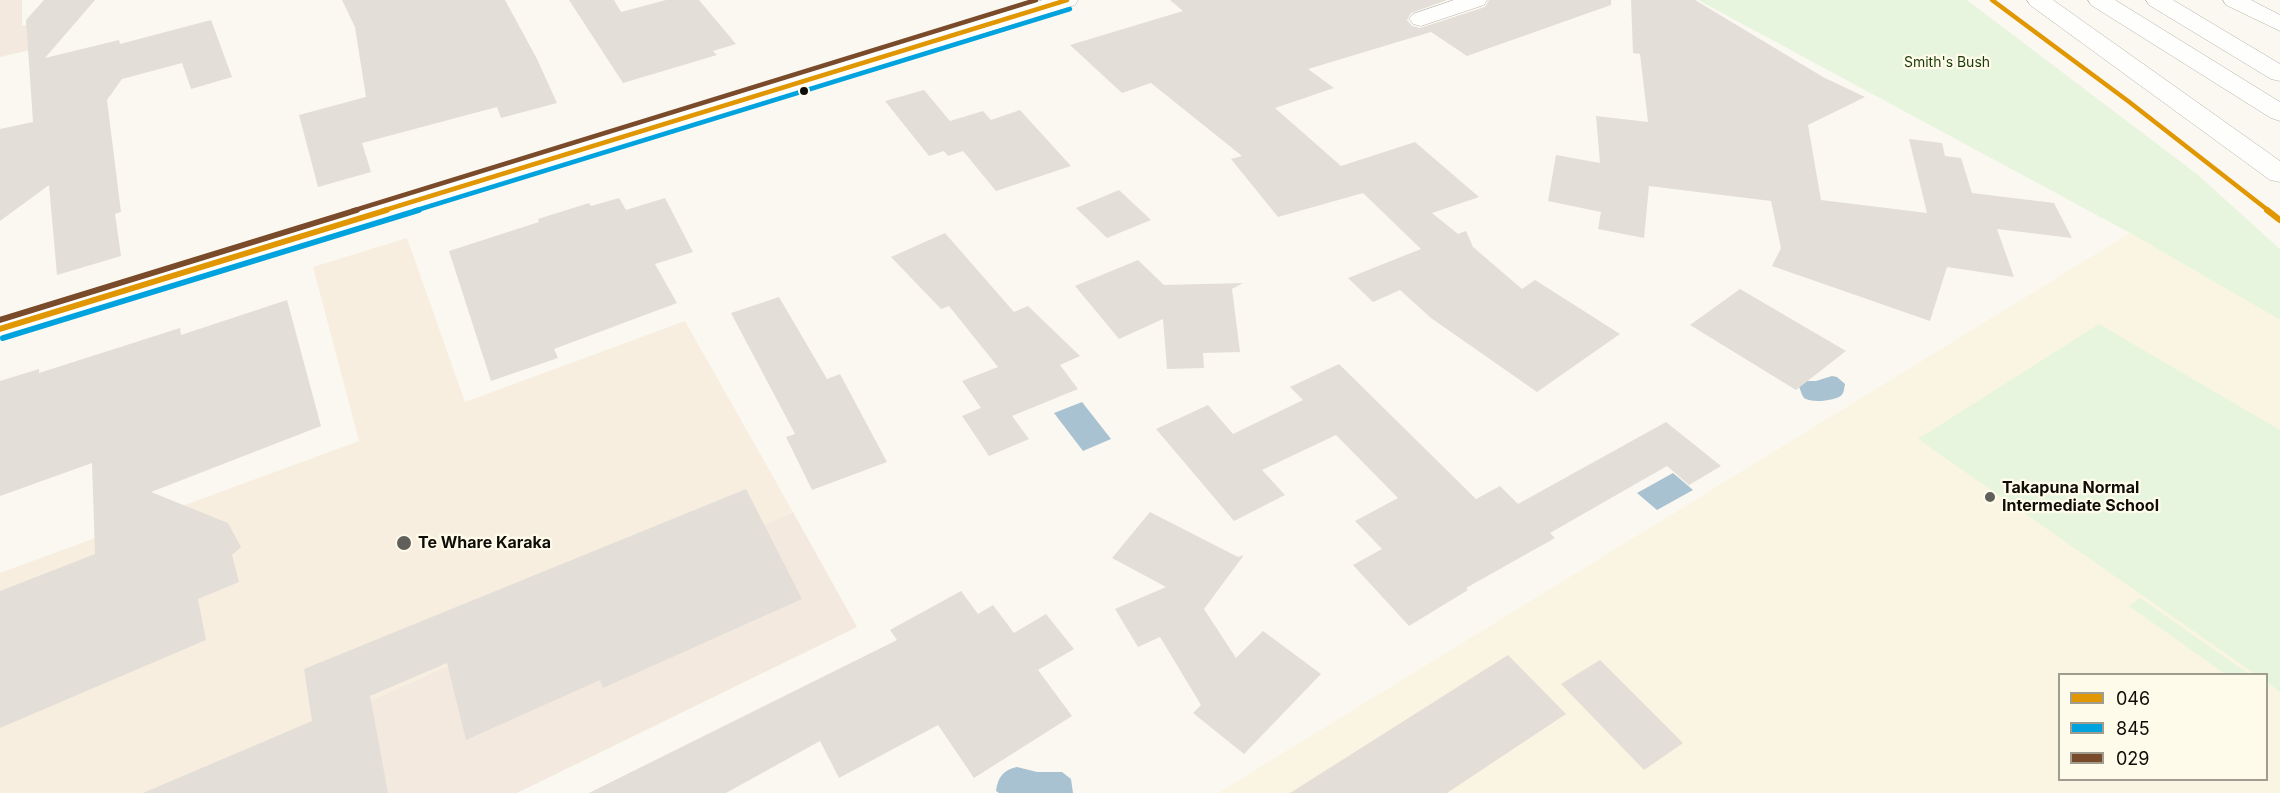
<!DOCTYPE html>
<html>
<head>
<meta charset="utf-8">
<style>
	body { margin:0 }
	#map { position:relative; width:2280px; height:793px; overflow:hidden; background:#faf8f0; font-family:Inter,sans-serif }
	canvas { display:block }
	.legend { position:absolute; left:2058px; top:673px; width:210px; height:108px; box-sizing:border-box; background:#fffbeb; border:2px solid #9f9c90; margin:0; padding:8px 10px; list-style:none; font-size:18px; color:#0f0d07 }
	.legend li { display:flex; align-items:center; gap:12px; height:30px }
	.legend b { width:30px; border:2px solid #9f9c90 }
</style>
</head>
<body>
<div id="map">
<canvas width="2280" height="793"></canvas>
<ul class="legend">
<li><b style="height:8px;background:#e09701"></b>046</li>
<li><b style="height:8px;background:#00a3de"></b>845</li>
<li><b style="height:8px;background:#7a4b2a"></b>029</li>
</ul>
</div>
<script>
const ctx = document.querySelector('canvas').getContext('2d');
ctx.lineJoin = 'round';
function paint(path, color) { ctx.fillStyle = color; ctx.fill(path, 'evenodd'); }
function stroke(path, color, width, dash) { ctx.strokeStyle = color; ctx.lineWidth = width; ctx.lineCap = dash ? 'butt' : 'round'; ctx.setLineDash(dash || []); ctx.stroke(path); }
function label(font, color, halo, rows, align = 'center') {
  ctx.font = font + ' Inter,sans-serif'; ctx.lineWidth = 4.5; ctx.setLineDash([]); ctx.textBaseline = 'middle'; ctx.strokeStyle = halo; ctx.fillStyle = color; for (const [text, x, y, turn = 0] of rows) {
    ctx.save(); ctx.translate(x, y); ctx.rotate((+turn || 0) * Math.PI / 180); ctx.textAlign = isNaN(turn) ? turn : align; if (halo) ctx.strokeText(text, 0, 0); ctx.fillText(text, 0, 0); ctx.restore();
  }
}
paint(new Path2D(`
	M 0,0 L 22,0 L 22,26 L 50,20 L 52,45 L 0,57 Z
	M 793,512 L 857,627 L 517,793 L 163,793 Z`), '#f3e9df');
paint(new Path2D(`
	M 2130,233 L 2280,320 L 2280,793 L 1218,793 ZM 2060,674 L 2266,674 L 2266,780 L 2060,780 Z`), '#faf5e2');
paint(new Path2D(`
	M 407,238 L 465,402 L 685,321 L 793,512 L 163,793 L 0,793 L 0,573 L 359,441 L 313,267 Z`), '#f7eee0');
paint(new Path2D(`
	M 1698,0 L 1967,0 L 2198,175 L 2280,249 L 2280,320 L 2130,233 Z
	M 2099,324 L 2280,430 L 2280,692 L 2267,682 L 2266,674 L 2255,674 L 1918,439 Z
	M 2140,598 L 2249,674 L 2225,674 L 2129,606 Z`), '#e8f5de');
paint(new Path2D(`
	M 1832,376 L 1837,377 L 1845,384 C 1844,389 1844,395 1839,397 C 1831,401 1811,403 1804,398 C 1801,394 1800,388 1798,384 L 1802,381 L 1816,381 Z
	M 1082,402 L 1111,439 L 1083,451 L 1054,413 Z
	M 1673,473 L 1693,490 L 1657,510 L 1637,493 Z
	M 1017,767 L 1037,772 L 1062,772 L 1071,779 L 1073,793 L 999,793 L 996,791 C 998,777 1003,770 1017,767 Z`), '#a8c2d2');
paint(new Path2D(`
	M 44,0 L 95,0 L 45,58 L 119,40 L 120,44 L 211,20 L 232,77 L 191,89 L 182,63 L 122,79 L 107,100 L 121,212 L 115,214 L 121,256 L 57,275 L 49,185 L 0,221 L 0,129 L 33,122 L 26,20 Z
	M 342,0 L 505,0 L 537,59 L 557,103 L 501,118 L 497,107 L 362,143 L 371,172 L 318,187 L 299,115 L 366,97 L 355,27 Z
	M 569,0 L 614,0 L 621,12 L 666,0 L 699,0 L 736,44 L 713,51 L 717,55 L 623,83 Z
	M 1170,0 L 1447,0 L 1411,13 L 1407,20 L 1412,26 L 1420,28 L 1485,7 L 1489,0 L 1611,0 L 1611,5 L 1467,56 L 1431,32 L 1308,69 L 1334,88 L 1275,108 L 1341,166 L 1415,142 L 1479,197 L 1432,213 L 1458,234 L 1466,231 L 1473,247 L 1522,289 L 1535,280 L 1620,334 L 1537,392 L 1431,318 L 1400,290 L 1373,302 L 1348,278 L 1421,249 L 1363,193 L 1278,217 L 1231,159 L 1242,156 L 1151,83 L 1122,93 L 1070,45 L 1183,11 Z
	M 1631,0 L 1695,0 L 1823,77 L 1865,97 L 1808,125 L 1821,200 L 1927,213 L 1909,139 L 1942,143 L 1945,156 L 1961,158 L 1972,193 L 2054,203 L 2072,238 L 1997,229 L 2014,277 L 1947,267 L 1930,321 L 1772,266 L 1781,248 L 1771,201 L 1649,186 L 1644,238 L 1598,229 L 1601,212 L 1548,201 L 1556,155 L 1600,163 L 1596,116 L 1648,122 L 1640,54 L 1633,53 Z
	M 924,90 L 950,121 L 983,111 L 991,120 L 1020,110 L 1071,166 L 996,191 L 963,151 L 948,156 L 944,151 L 929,156 L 885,101 Z
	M 1119,190 L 1151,220 L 1107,238 L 1076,208 Z
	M 619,198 L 626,210 L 665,198 L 693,252 L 655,264 L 677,303 L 554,349 L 558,358 L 491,381 L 449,251 L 539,222 L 538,219 L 589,203 L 591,206 Z
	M 945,233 L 1014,312 L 1028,306 L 1080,356 L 1060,365 L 1078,389 L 1012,416 L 1029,439 L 989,456 L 962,416 L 981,408 L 962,381 L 998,367 L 949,306 L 941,309 L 891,257 Z
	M 1138,260 L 1164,285 L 1243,283 L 1232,289 L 1240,352 L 1203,353 L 1204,368 L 1167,369 L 1163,319 L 1119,339 L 1075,286 Z
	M 1740,289 L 1846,351 L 1796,390 L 1690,325 Z
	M 779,297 L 827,379 L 840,374 L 887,462 L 812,490 L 786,437 L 795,434 L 731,313 Z
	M 287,300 L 321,426 L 151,492 L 228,523 L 241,547 L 232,555 L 239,582 L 198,599 L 206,640 L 0,728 L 0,591 L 95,554 L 92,463 L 0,496 L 0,381 L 39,369 L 39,373 L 180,328 L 181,335 Z
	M 1339,364 L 1476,499 L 1500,486 L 1518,504 L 1666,422 L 1721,466 L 1689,485 L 1667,466 L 1550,533 L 1555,538 L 1466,588 L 1468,590 L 1409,626 L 1353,565 L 1382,549 L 1355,521 L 1398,498 L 1336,435 L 1262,470 L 1285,495 L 1234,521 L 1156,429 L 1208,405 L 1233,434 L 1303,400 L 1290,387 Z
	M 746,489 L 802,599 L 603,688 L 600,680 L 466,740 L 447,663 L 370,696 L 388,793 L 143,793 L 312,721 L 304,669 Z
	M 1150,512 L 1238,557 L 1244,555 L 1204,609 L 1236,658 L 1263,631 L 1321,674 L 1244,754 L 1193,713 L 1201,705 L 1160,637 L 1138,647 L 1115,609 L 1166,587 L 1112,558 Z
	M 961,591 L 978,614 L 993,605 L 1014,633 L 1046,614 L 1074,649 L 1038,670 L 1072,716 L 974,778 L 938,725 L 839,778 L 820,741 L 726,793 L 589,793 L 897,640 L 890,630 Z
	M 1508,655 L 1566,714 L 1447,793 L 1290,793 Z
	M 1600,660 L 1683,743 L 1644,770 L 1561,684 Z`), '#e3dfd8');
const street = new Path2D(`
	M 1043,0 L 1078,0 L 1075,5 L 0,340 L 0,318 Z
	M 1454,0 L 1487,0 L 1484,5 L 1421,26 L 1413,24 L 1409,19 L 1413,14 Z`);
const highway = new Path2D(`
	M 2027,0 L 2053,0 L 2280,161 L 2280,182 L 2270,180 L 2030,5 Z
	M 2088,0 L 2115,0 L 2280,102 L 2280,121 L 2271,118 L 2091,5 Z
	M 2146,0 L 2173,0 L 2280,64 L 2280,81 L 2271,79 L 2149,5 Z
	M 2223,0 L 2251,0 L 2280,15 L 2280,31 L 2226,5 Z`);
stroke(street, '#b4b2aa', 1);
stroke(highway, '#b4b2aa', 1);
paint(street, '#fefefd');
paint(highway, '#fefefd');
stroke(new Path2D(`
	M 1992,0 L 2128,101 L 2269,211
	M 382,211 L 1067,0`), '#e09701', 4.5);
stroke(new Path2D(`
	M 2267,210 L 2280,220
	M 0,329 L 387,210`), '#e09701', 6);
stroke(new Path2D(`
	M 414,211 L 1070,9`), '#00a3de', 4.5);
stroke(new Path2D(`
	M 3,338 L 419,210`), '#00a3de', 6);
stroke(new Path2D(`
	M 352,211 L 1036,0`), '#7a4b2a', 4.5);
stroke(new Path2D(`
	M 0,320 L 357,210`), '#7a4b2a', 6);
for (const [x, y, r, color] of [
	[804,91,5,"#0f0d07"],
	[1990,497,6,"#615f59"],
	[404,543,8,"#615f59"]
]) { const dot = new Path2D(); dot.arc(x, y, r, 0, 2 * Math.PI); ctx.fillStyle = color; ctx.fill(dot); stroke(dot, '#fffbeb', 2); }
label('14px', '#183a07', '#fffbeb', [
	["Smith's Bush",1947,63]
]);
label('bold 16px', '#0f0d07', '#fffbeb', [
	["Takapuna Normal",2002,488],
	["Intermediate School",2002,506],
	["Te Whare Karaka",418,543]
], 'left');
</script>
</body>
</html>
